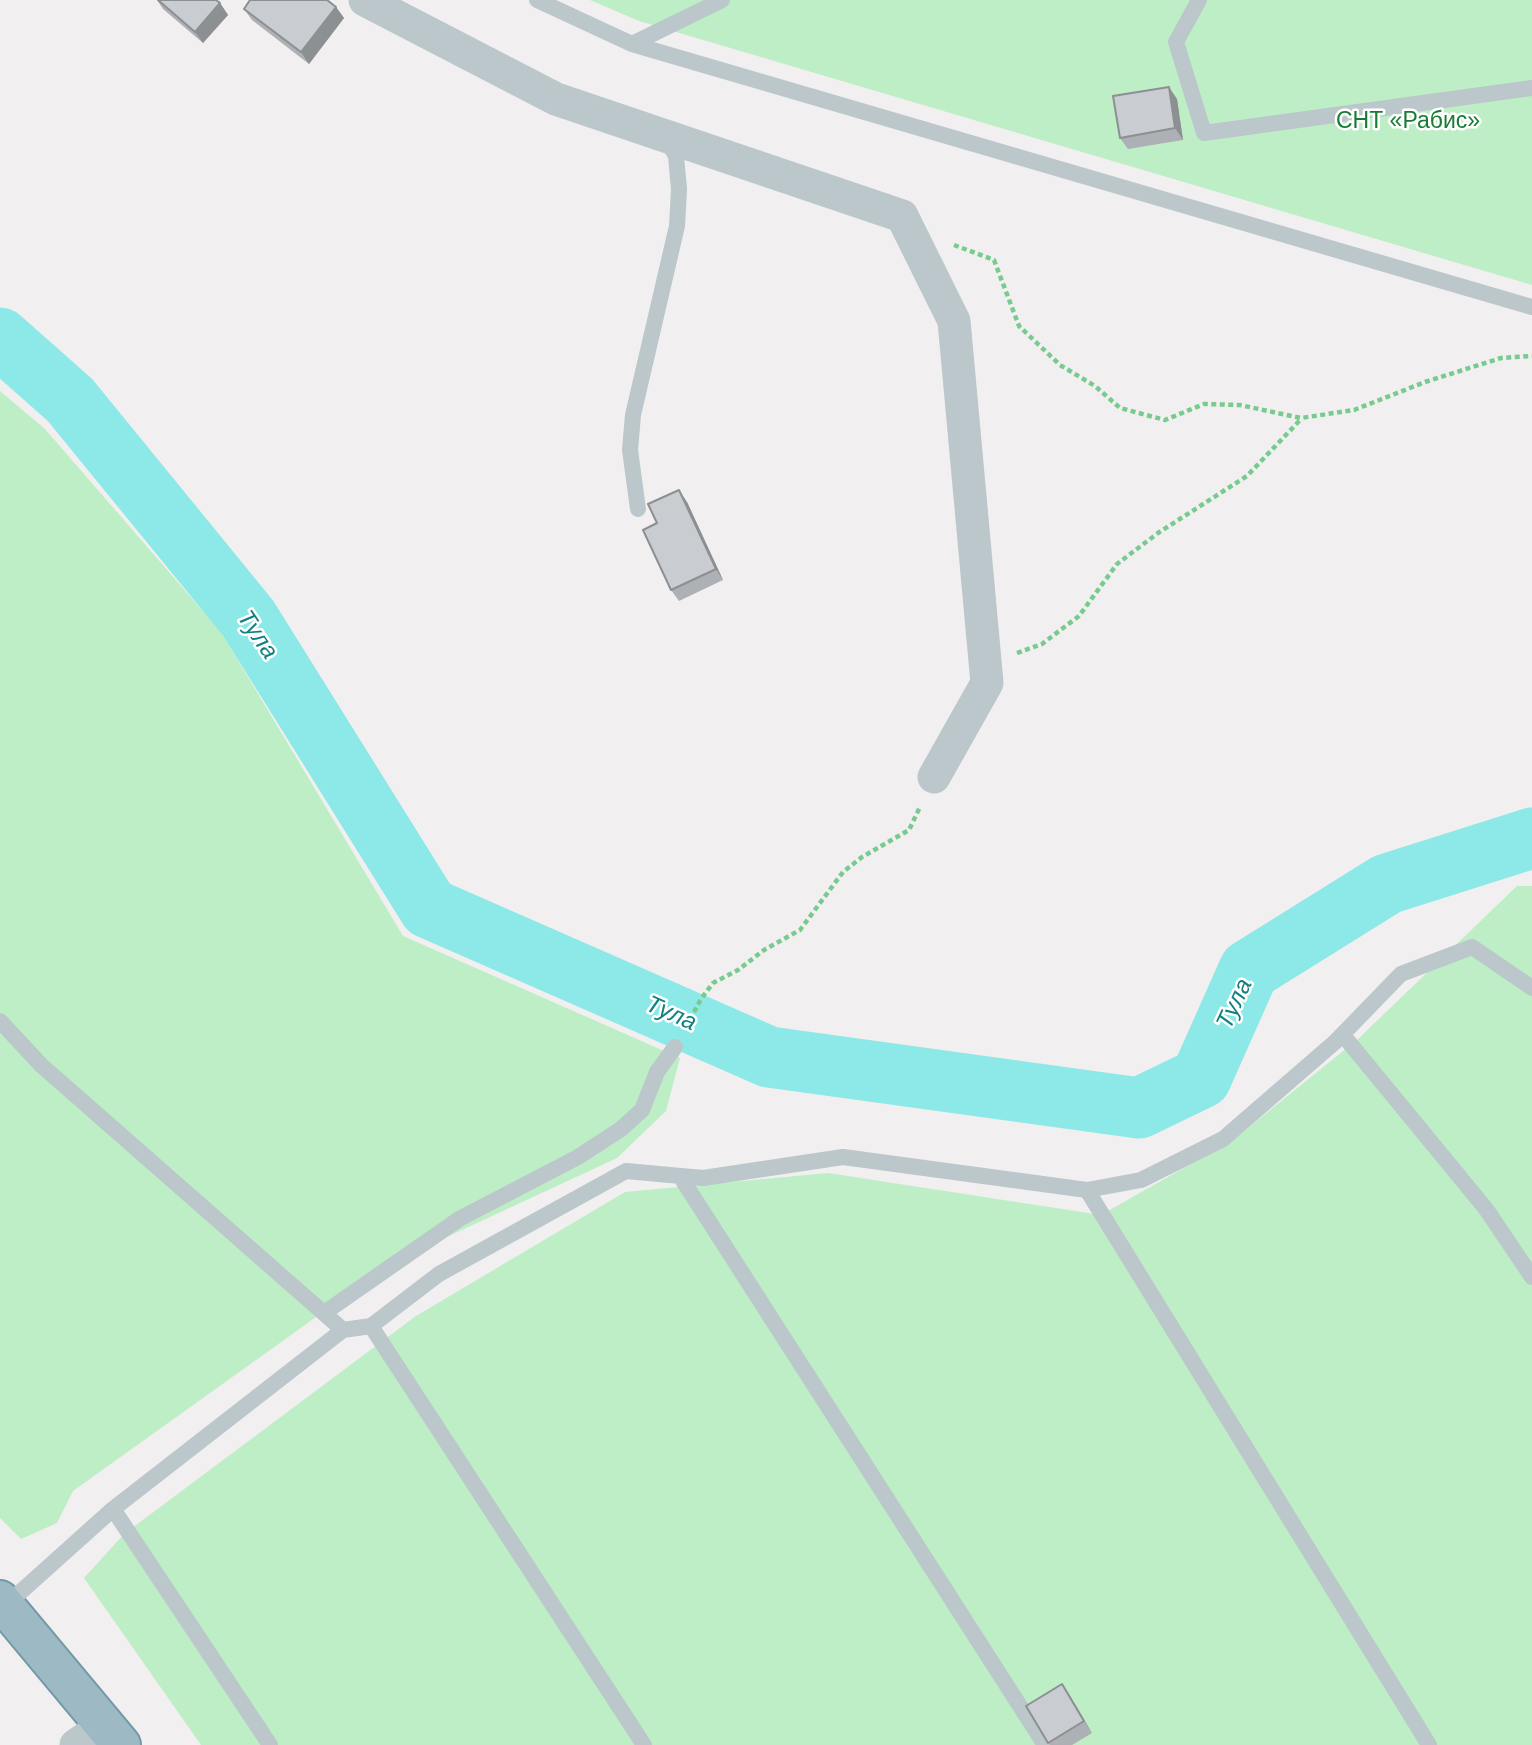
<!DOCTYPE html>
<html>
<head>
<meta charset="utf-8">
<style>
	body { margin:0 }
	canvas { display:block; background:#f1efef }
</style>
</head>
<body>
<canvas width="1532" height="1745"></canvas>
<script>
const ctx = document.querySelector('canvas').getContext('2d');
ctx.lineJoin = 'round';
function paint(path, color) { ctx.fillStyle = color; ctx.fill(path, 'evenodd'); }
function stroke(path, color, width, dash) { ctx.strokeStyle = color; ctx.lineWidth = width; ctx.lineCap = dash ? 'butt' : 'round'; ctx.setLineDash(dash || []); ctx.stroke(path); }
function label(font, color, halo, rows, align = 'center') {
  ctx.font = font + ' Arial,sans-serif'; ctx.lineWidth = 5; ctx.setLineDash([]); ctx.textBaseline = 'middle'; ctx.strokeStyle = halo; ctx.fillStyle = color; for (const [text, x, y, turn = 0] of rows) {
    ctx.save(); ctx.translate(x, y); ctx.rotate((+turn || 0) * Math.PI / 180); ctx.textAlign = isNaN(turn) ? turn : align; if (halo) ctx.strokeText(text, 0, 0); ctx.fillText(text, 0, 0); ctx.restore();
  }
}
paint(new Path2D(`
	M 590,0 L 1532,0 L 1532,285 L 639,21 Z
	M 0,391 L 45,429 L 221,632 L 403,936 L 680,1058 L 666,1111 L 617,1158 L 393,1262 L 73,1491 L 57,1523 L 21,1539 L 0,1518 Z
	M 1517,886 L 1532,886 L 1532,1745 L 201,1745 L 84,1578 L 124,1534 L 416,1316 L 625,1192 L 828,1173 L 1101,1215 L 1233,1140 L 1358,1039 Z`), '#beeec6');
stroke(new Path2D(`
	M 0,338 L 70,400 L 248,618 L 429,908 L 769,1057 L 1139,1108 L 1201,1078 L 1249,970 L 1387,884 L 1532,838`), '#8de9e8', 61);
const trunk = new Path2D(`
	M 0,1600 L 121,1745`);
stroke(trunk, '#7398a8', 42);
stroke(new Path2D(`
	M 954,245 L 994,260 L 1019,326 L 1060,365 L 1095,386 L 1120,408 L 1165,420 L 1204,404 L 1240,405 L 1301,418 L 1354,410 L 1425,382 L 1501,358 L 1532,356
	M 1017,653 L 1042,644 L 1079,616 L 1117,564 L 1158,533 L 1247,476 L 1301,419
	M 686,1027 L 701,999 L 713,983 L 738,970 L 764,950 L 800,930 L 843,872 L 862,857 L 909,830 L 920,807`), '#77cb8f', 4.5, [5, 3.5]);
stroke(new Path2D(`
	M 537,0 L 632,44 L 1532,307
	M 1199,0 L 1176,42 L 1204,133 L 1532,88
	M 632,44 L 722,0
	M 638,509 L 630,450 L 633,415 L 677,226 L 679,189 L 676,156 L 666,138
	M 0,1021 L 41,1065 L 343,1330
	M 1343,1035 L 1486,1209 L 1532,1277
	M 680,1176 L 1045,1745
	M 1087,1190 L 1429,1745
	M 324,1313 L 459,1219 L 578,1157 L 621,1129 L 642,1110 L 657,1072 L 675,1047
	M 371,1326 L 644,1745
	M 113,1509 L 270,1745
	M 6,1605 L 113,1509 L 343,1330 L 371,1326 L 439,1274 L 626,1171 L 703,1178 L 843,1157 L 1087,1190 L 1141,1180 L 1223,1139 L 1335,1042 L 1401,974 L 1472,947 L 1532,988`), '#bbc7cb', 16);
stroke(new Path2D(`
	M 365,0 L 556,99 L 902,216 L 954,321 L 987,683 L 934,777
	M 76,1745 L 106,1725`), '#bbc7cb', 33);
stroke(trunk, '#9cb9c4', 38);
paint(new Path2D(`
	M 157,0 L 216,0 L 220,3 L 228,15 L 203,43 L 163,9 Z
	M 336,7 L 344,18 L 309,64 L 252,20 L 244,9 Z
	M 1177,99 L 1183,140 L 1128,149 L 1120,138 Z
	M 687,502 L 723,580 L 679,601 L 671,590 L 657,523 Z
	M 1062,1684 L 1092,1733 L 1072,1745 L 1050,1745 L 1026,1706 Z`), '#adb0b4');
paint(new Path2D(`
	M 220,3 L 228,15 L 203,43 L 195,32 Z
	M 336,7 L 344,18 L 309,64 L 301,52 Z
	M 1169,87 L 1177,99 L 1183,140 L 1175,128 Z
	M 679,490 L 687,502 L 723,580 L 716,569 Z
	M 1062,1684 L 1070,1696 L 1092,1733 L 1084,1721 Z`), '#8d9092');
const building = new Path2D(`
	M 158,0 L 216,0 L 220,3 L 195,32 Z
	M 250,0 L 327,0 L 336,7 L 301,52 L 244,9 Z
	M 1169,87 L 1175,128 L 1120,138 L 1113,96 Z
	M 679,490 L 716,569 L 671,590 L 643,530 L 657,523 L 648,504 Z
	M 1062,1684 L 1084,1721 L 1048,1743 L 1026,1706 Z`);
paint(building, '#c9cdd1');
stroke(building, '#8d9092', 2);
label('23px', '#197b35', '#fff', [
	["СНТ «Рабис»",1408,122]
]);
label('italic 24px', '#10817f', '#fff', [
	["Тула",257,635,56],
	["Тула",1235,1004,-65],
	["Тула",671,1014,24]
]);
</script>
</body>
</html>
